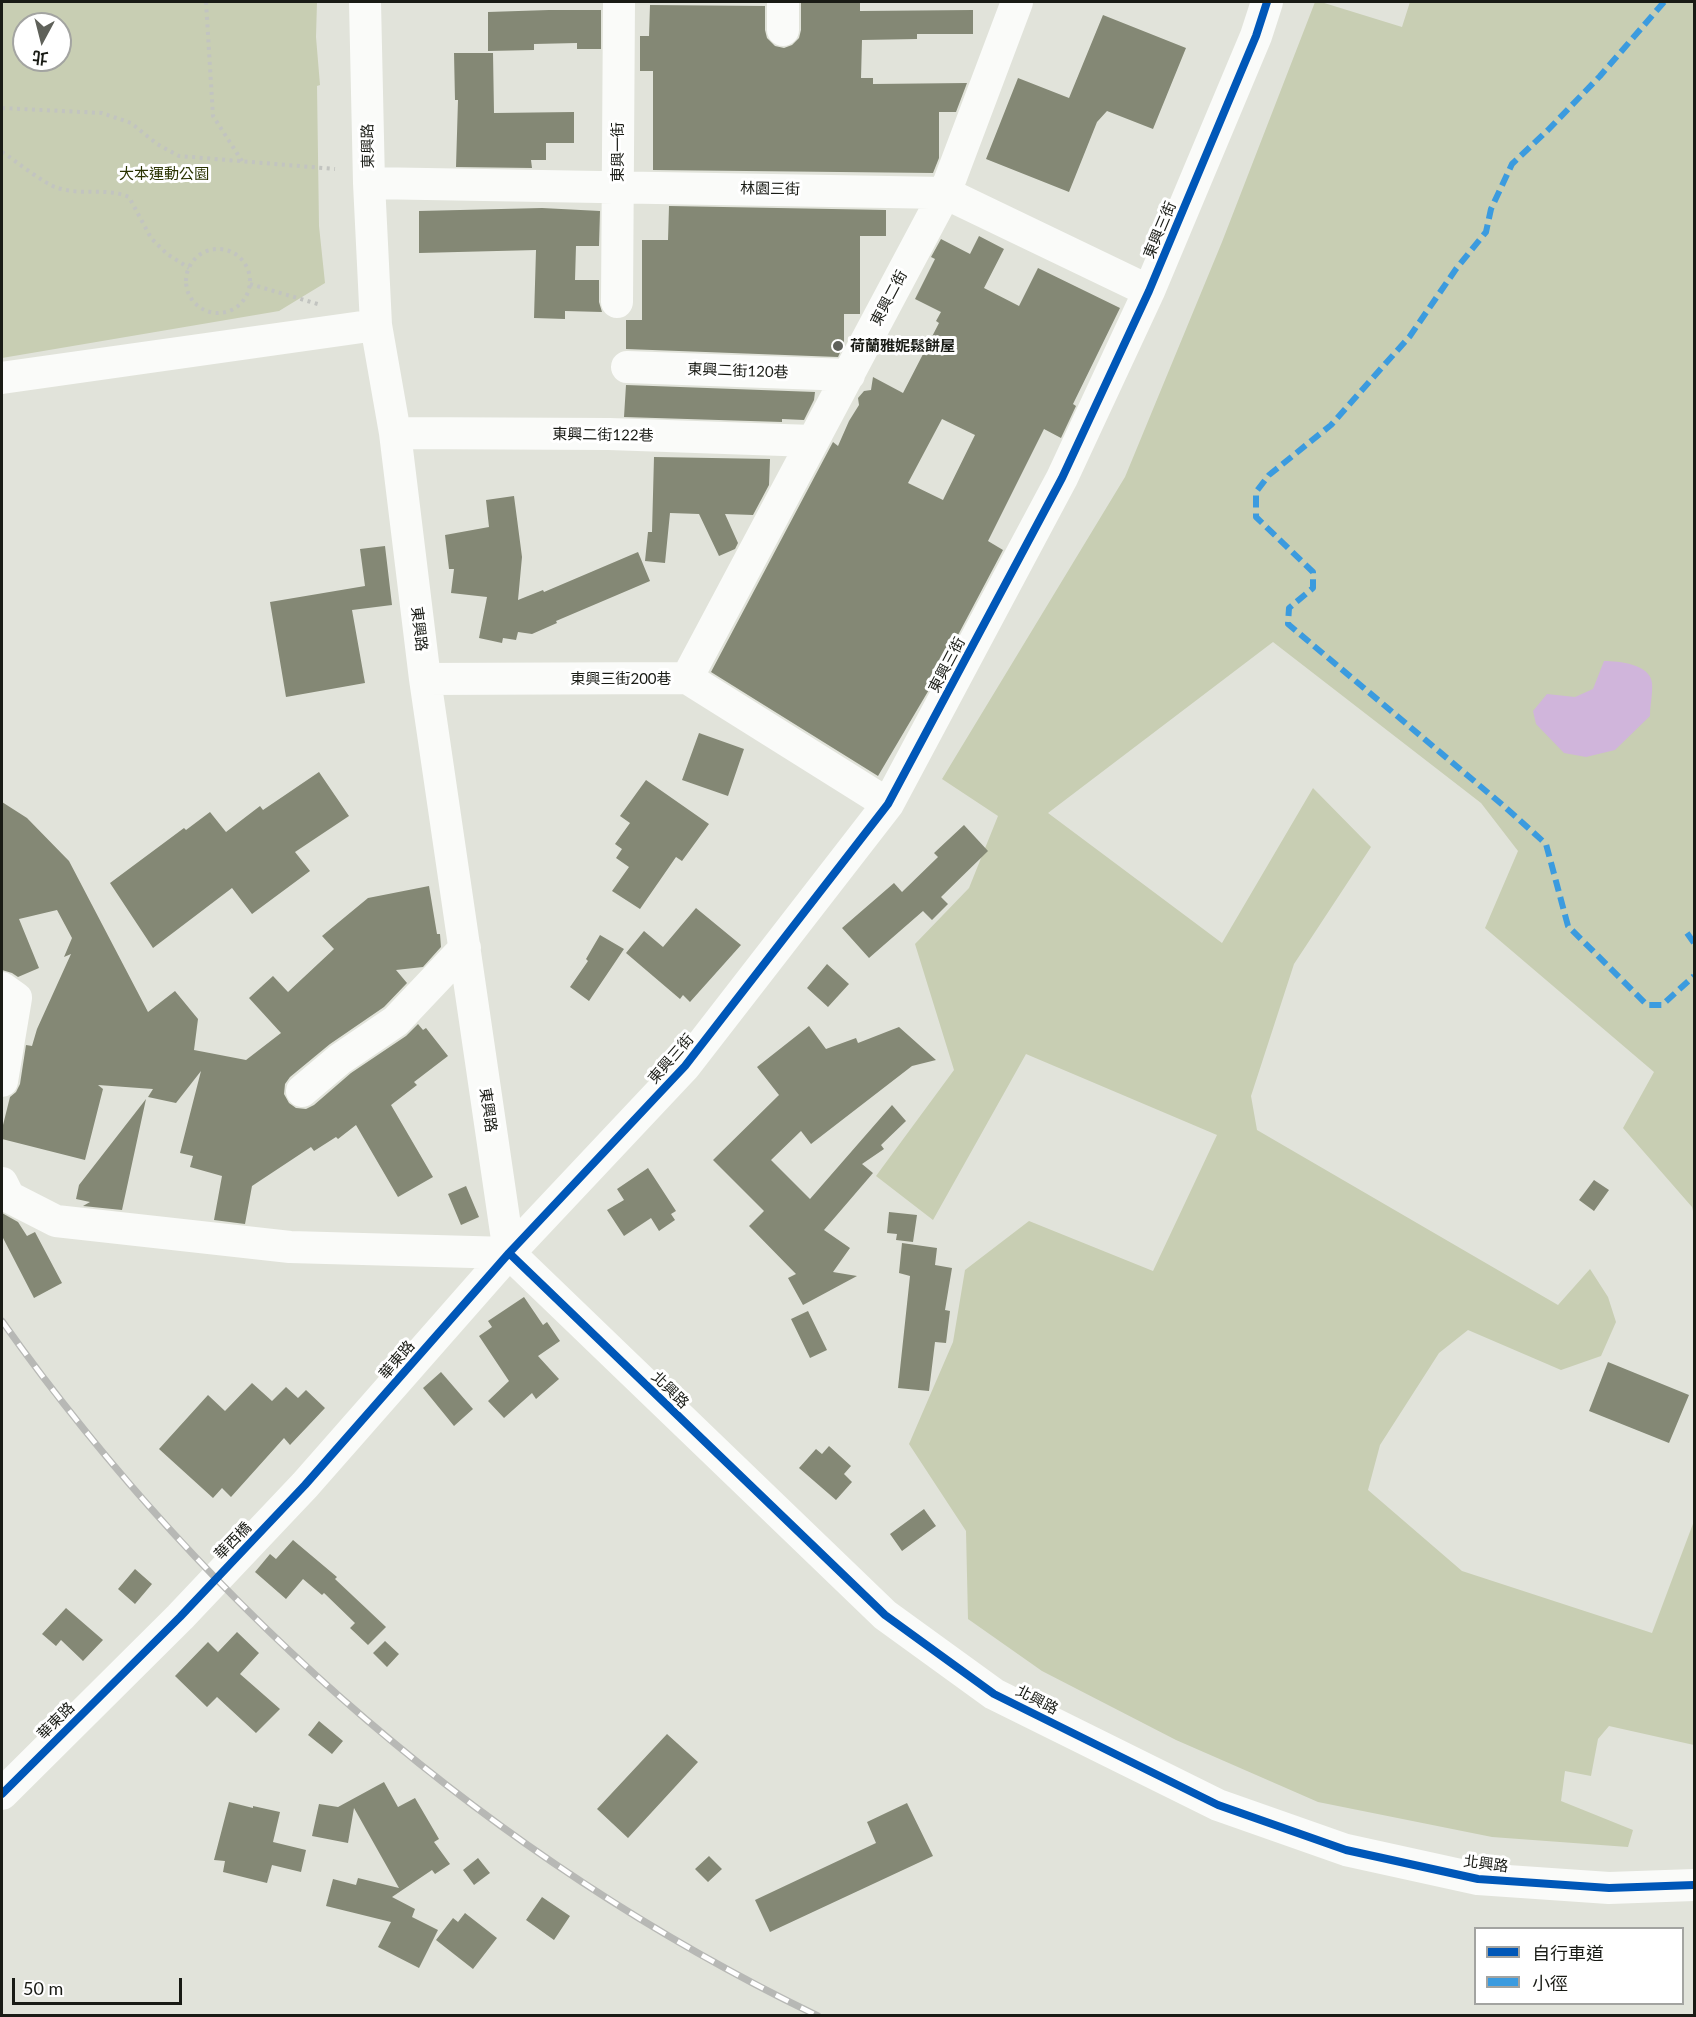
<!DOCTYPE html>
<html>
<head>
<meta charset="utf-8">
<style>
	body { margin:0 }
	#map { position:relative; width:1696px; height:2017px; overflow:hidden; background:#e1e3da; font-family:Lato,"Noto Sans TC",sans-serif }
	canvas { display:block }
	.frame { position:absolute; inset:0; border:3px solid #191b15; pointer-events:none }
	.legend { position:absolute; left:1474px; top:1927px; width:210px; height:78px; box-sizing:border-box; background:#fff; border:2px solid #a3a4a1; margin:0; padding:8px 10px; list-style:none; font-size:18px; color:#191b15 }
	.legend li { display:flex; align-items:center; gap:12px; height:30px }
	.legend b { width:30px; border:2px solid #a3a4a1 }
	.north { position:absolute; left:12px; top:12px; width:60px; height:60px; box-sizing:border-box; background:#fff; border:2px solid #a3a4a1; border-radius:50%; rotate:187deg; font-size:16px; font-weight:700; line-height:24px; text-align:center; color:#191b15 }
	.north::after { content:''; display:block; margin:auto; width:21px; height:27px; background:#5f615a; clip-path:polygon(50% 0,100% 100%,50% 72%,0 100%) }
	.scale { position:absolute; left:12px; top:1978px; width:170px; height:27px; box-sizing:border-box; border:3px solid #191b15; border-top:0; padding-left:8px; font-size:18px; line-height:21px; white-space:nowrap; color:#191b15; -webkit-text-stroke:4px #fff; paint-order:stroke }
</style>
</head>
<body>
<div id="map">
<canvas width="1696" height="2017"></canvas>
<div class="frame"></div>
<ul class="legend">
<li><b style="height:8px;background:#0057b8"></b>自行車道</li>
<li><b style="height:8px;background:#3b9bdf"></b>小徑</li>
</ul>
<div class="north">北</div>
<div class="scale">50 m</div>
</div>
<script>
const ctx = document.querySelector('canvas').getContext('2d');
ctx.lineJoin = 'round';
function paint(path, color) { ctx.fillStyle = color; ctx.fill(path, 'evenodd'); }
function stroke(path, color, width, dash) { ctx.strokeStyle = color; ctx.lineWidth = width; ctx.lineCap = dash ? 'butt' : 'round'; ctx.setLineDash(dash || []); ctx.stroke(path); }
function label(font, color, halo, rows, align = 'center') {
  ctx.font = font + ' Lato,"Noto Sans TC",sans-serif'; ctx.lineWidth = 6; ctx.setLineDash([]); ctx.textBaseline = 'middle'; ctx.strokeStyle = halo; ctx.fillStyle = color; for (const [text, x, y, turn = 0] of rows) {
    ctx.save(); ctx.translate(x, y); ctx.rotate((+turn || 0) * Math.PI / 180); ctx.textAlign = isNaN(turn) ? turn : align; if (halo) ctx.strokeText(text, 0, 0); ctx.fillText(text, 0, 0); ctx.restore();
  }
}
paint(new Path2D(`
	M 2,2 L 317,2 L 316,37 L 320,85 L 317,86 L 319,226 L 325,283 L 279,311 L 2,358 ZM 24,24 L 60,24 L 60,60 L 24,60 Z
	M 1315,2 L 1321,2 L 1402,27 L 1410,2 L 1694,2 L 1694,1215 L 1692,1207 L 1623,1128 L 1654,1072 L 1485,928 L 1518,851 L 1481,803 L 1273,642 L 1048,813 L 1222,943 L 1313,788 L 1371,847 L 1294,964 L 1251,1096 L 1257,1130 L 1558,1305 L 1590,1269 L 1608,1297 L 1616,1322 L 1601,1356 L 1561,1370 L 1468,1330 L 1439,1353 L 1380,1445 L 1368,1490 L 1462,1571 L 1652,1633 L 1694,1521 L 1694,1745 L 1609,1726 L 1598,1739 L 1591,1776 L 1565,1771 L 1561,1801 L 1633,1830 L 1628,1847 L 1492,1837 L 1318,1802 L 1176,1740 L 1042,1671 L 968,1619 L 966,1531 L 909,1444 L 953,1342 L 965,1270 L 1029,1221 L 1153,1271 L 1217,1135 L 1026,1054 L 933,1220 L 876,1176 L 954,1070 L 915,944 L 969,888 L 998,816 L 942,779 L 1125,477 L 1222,242 Z`), '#c8ceb3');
paint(new Path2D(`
	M 1604,661 C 1619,661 1650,664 1652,683 C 1653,693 1650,705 1650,716 L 1615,750 L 1586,757 L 1564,753 L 1536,724 L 1533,711 L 1547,694 L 1575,697 L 1593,689 Z`), '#d0b5db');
paint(new Path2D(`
	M 801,2 L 860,2 L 860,11 L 973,10 L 973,34 L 917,34 L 917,39 L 862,40 L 861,78 L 873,78 L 873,84 L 967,83 L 956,112 L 939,112 L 939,158 L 933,173 L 653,170 L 653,71 L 640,71 L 640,36 L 649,36 L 650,5 L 765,6 L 765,30 L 767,38 L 775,46 L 784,48 L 792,45 L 799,38 L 801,30 Z
	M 549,10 L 601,10 L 601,49 L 577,49 L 577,43 L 534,44 L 534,50 L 488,51 L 488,12 Z
	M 1103,15 L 1186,48 L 1153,129 L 1107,111 L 1097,122 L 1069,192 L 986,159 L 1018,78 L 1069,98 Z
	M 454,53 L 493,53 L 494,113 L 574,112 L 574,143 L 546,143 L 546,160 L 531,160 L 532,168 L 456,167 L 458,100 L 455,100 Z
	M 669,206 L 886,210 L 886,236 L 860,236 L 860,314 L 844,314 L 844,344 L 838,357 L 626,349 L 626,320 L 642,320 L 642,240 L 668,240 Z
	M 542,208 L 600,211 L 599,246 L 576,246 L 575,280 L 599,280 L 599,302 L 602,312 L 565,311 L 565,319 L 534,318 L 536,250 L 419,253 L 419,211 Z
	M 979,236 L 1004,249 L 984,288 L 1019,306 L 1038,268 L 1120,308 L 1073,404 L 1076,406 L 1061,438 L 1044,429 L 988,541 L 1003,550 L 930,688 L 878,776 L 711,672 L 833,442 L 838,446 L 849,421 L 859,405 L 858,398 L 864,391 L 871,390 L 873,377 L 903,393 L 939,323 L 936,321 L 941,312 L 915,299 L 935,259 L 931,257 L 941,239 L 970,254 ZM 942,419 L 975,435 L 943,500 L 908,483 Z
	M 626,385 L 815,392 L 814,400 L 804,420 L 782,419 L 782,422 L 624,417 Z
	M 654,457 L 770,459 L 769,485 L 753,515 L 725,514 L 738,543 L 735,549 L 719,556 L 699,514 L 670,513 L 665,563 L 645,561 L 648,532 L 652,532 Z
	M 514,496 L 522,557 L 518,600 L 543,590 L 544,592 L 638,552 L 650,581 L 556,621 L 557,623 L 532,634 L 518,632 L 516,640 L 503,638 L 502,643 L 479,638 L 487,597 L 451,593 L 454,569 L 449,569 L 445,535 L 489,527 L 486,500 Z
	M 385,546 L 392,605 L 352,610 L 365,683 L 286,697 L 270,602 L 365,586 L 360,549 Z
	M 699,733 L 744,749 L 728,796 L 682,780 Z
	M 319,772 L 349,816 L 295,852 L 310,871 L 252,914 L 232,888 L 153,948 L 110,883 L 184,828 L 186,830 L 210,812 L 226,832 L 260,806 L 263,810 Z
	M 646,780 L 709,824 L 682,861 L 676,857 L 640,909 L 612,891 L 629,867 L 616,858 L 622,849 L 615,844 L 630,823 L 620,816 Z
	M 2,802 L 27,818 L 69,861 L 148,1012 L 175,991 L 198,1019 L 194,1050 L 246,1060 L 281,1033 L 249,998 L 273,976 L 288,992 L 334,949 L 322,936 L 368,898 L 429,886 L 437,934 L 440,934 L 441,947 L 423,967 L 396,970 L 407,983 L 384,1007 L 330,1044 L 290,1077 L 285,1084 L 284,1094 L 289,1103 L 296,1108 L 306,1109 L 314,1105 L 351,1073 L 406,1036 L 418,1024 L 423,1030 L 426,1028 L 448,1056 L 414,1082 L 417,1085 L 391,1105 L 433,1177 L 398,1197 L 356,1125 L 338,1139 L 336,1137 L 314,1151 L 311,1147 L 252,1186 L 245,1224 L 214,1220 L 222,1176 L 190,1167 L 193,1156 L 180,1153 L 201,1071 L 176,1103 L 148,1097 L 153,1089 L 98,1085 L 103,1089 L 85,1160 L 2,1139 L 2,1129 L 10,1097 L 16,1092 L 20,1084 L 26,1045 L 32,1046 L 37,1029 L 71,954 L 64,957 L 72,938 L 57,910 L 19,919 L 39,968 L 18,977 L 12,973 L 2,970 Z
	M 964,825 L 988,851 L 941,897 L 948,904 L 932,920 L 923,911 L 869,958 L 842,928 L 894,883 L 902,892 L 938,857 L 934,853 Z
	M 696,908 L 741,945 L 690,1002 L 683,995 L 680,999 L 626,953 L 644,931 L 663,947 Z
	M 600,935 L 624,949 L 589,1001 L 570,987 L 588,961 L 586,959 Z
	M 827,964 L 849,984 L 828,1007 L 807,988 Z
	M 809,1026 L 826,1049 L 856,1038 L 858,1043 L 899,1027 L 936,1060 L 912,1066 L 811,1144 L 801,1131 L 771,1160 L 810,1199 L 892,1105 L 906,1121 L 881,1145 L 884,1149 L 862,1164 L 873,1173 L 824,1230 L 850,1248 L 833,1272 L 857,1276 L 803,1305 L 788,1278 L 796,1274 L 749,1226 L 764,1211 L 713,1160 L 779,1095 L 757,1067 Z
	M 146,1099 L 122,1210 L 83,1206 L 90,1202 L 76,1199 L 79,1185 Z
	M 648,1168 L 676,1211 L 671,1214 L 675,1220 L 659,1231 L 651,1218 L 624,1236 L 607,1210 L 624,1200 L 617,1189 Z
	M 1594,1180 L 1609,1190 L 1594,1211 L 1579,1200 Z
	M 466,1186 L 479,1217 L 461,1225 L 448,1194 Z
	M 889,1212 L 917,1215 L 913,1242 L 896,1240 L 897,1234 L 887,1233 Z
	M 2,1213 L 18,1222 L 27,1236 L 35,1232 L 62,1283 L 34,1298 L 2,1236 Z
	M 902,1243 L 937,1248 L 935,1265 L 952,1268 L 945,1310 L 950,1311 L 946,1343 L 935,1342 L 929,1391 L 898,1388 L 910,1276 L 899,1273 Z
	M 524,1297 L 543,1325 L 547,1322 L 560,1341 L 538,1356 L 559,1379 L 536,1399 L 532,1393 L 504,1418 L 488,1401 L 509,1381 L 479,1336 L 492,1327 L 488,1321 Z
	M 808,1311 L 827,1350 L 810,1358 L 791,1319 Z
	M 1608,1362 L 1689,1395 L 1669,1443 L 1589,1411 Z
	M 441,1372 L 473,1409 L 454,1426 L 423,1388 Z
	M 252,1383 L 272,1401 L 286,1387 L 298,1398 L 306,1390 L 325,1408 L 290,1445 L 284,1438 L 231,1497 L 222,1488 L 213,1498 L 159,1449 L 208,1395 L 225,1411 Z
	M 829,1446 L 851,1466 L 844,1474 L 852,1482 L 836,1500 L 799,1468 L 816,1449 L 822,1454 Z
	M 924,1509 L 936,1526 L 902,1551 L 890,1534 Z
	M 293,1540 L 337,1577 L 335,1579 L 386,1627 L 368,1645 L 350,1628 L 355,1623 L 324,1593 L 322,1595 L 303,1579 L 286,1599 L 255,1572 L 270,1554 L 276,1559 Z
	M 135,1569 L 152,1584 L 135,1604 L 118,1589 Z
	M 66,1608 L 103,1640 L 83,1661 L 61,1640 L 56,1646 L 42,1634 Z
	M 237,1632 L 259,1653 L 240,1674 L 280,1709 L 256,1733 L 217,1697 L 207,1707 L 175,1676 L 208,1642 L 218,1652 Z
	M 385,1641 L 399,1654 L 387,1667 L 373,1653 Z
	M 319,1721 L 343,1741 L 332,1754 L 308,1735 Z
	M 667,1734 L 698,1762 L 628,1838 L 597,1809 Z
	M 384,1782 L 398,1807 L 415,1798 L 439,1839 L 434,1842 L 450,1864 L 435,1874 L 432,1870 L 392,1897 L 415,1909 L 412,1917 L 438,1930 L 419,1968 L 378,1947 L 391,1922 L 326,1906 L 333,1879 L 356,1885 L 358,1878 L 399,1888 L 354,1808 L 348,1843 L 312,1836 L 319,1804 L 338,1807 Z
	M 229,1802 L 253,1808 L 253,1806 L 280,1812 L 273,1842 L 306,1850 L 301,1872 L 272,1865 L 267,1883 L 223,1872 L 225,1861 L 214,1860 Z
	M 907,1803 L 933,1856 L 770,1932 L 755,1900 L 876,1843 L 867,1822 Z
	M 709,1856 L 722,1869 L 708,1882 L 695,1869 Z
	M 478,1858 L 490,1873 L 474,1885 L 463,1870 Z
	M 542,1897 L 570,1916 L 554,1940 L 526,1920 Z
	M 465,1913 L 497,1938 L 473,1969 L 436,1940 L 453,1918 L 458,1922 Z`), '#848875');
stroke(new Path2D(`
	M 206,2 L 213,116 L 242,161
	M 2,108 L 102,113 L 131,123 L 157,144 L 179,156 L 335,169
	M 2,152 C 16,161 44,184 58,188 C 83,196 105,187 129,197 L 151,238 L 167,254 L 189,268
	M186 281a32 32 0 1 1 64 0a32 32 0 1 1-64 0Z
	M 250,284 L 321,305`), '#c2c4c0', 4, [3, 4.5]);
stroke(new Path2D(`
	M 365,2 L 369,183 L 376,325 L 395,433 L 425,679 L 509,1253
	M 783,2 L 783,30
	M 369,183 L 945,193 L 1149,291
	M 617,302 L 619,2
	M 627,367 L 849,375
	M 2,378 L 376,325
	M 395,433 L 609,434 L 812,441
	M 687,678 L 945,193 L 1017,2
	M 425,679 L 687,678 L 888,804
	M 2,988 L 16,998 L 2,1081
	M 302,1091 L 340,1059 L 396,1021 L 465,948
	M 2,1183 L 9,1197 L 56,1221 L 290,1247 L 509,1253
	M 509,1253 L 885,1615 L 994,1694 L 1218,1805 L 1346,1850 L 1478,1879 L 1609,1888 L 1694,1885
	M 2,1794 L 180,1617 L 305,1485 L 509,1253 L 685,1066 L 888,804 L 1062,478 L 1149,291 L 1256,36 L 1267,2`), '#fafbf9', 32);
const rail = new Path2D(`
	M 2,1321 C 210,1614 493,1859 818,2016`);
stroke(rail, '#b7b8b5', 7);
stroke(rail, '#fff', 4.5, [14]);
stroke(new Path2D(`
	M 1664,2 L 1600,76 L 1548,130 L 1512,164 L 1491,209 L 1486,232 L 1456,269 L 1410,336 L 1331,425 L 1269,475 L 1256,492 L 1256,517 L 1313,572 L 1313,588 L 1289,608 L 1288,624 L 1505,807 L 1546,844 L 1568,926 L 1647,1005 L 1662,1005 L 1694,976
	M 1687,933 L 1694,943`), '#3b9bdf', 6, [12, 6]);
stroke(new Path2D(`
	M 509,1253 L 885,1615 L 994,1694 L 1218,1805 L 1346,1850 L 1478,1879 L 1609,1888 L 1694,1885
	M 2,1794 L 180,1617 L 305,1485 L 509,1253 L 685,1066 L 888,804 L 1062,478 L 1149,291 L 1256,36 L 1267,2`), '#0057b8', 8);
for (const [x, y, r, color] of [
	[838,346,6,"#5f615a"]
]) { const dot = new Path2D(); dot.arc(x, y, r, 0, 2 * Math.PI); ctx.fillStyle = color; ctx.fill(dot); stroke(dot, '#fff', 2); }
label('15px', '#191b15', '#fff', [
	["東興路",368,146,-91],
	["東興一街",618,152,-90],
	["林園三街",770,189,1],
	["東興三街",1160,230,-67],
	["東興二街",889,298,-62],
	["東興二街120巷",738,371,2],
	["東興二街122巷",603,435,1],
	["東興路",419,629,83],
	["東興三街",947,665,-62],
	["東興三街200巷",621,679],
	["東興三街",671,1059,-49],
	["東興路",488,1110,82],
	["華東路",397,1360,-49],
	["北興路",670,1390,44],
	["華西橋",233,1541,-46],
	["北興路",1037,1700,27],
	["華東路",56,1721,-45],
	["北興路",1486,1864,7]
]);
label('15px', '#2a3300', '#fff', [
	["大本運動公園",164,174]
]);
label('bold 15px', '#191b15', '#fff', [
	["荷蘭雅妮鬆餅屋",850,346]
], 'left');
</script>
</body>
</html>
